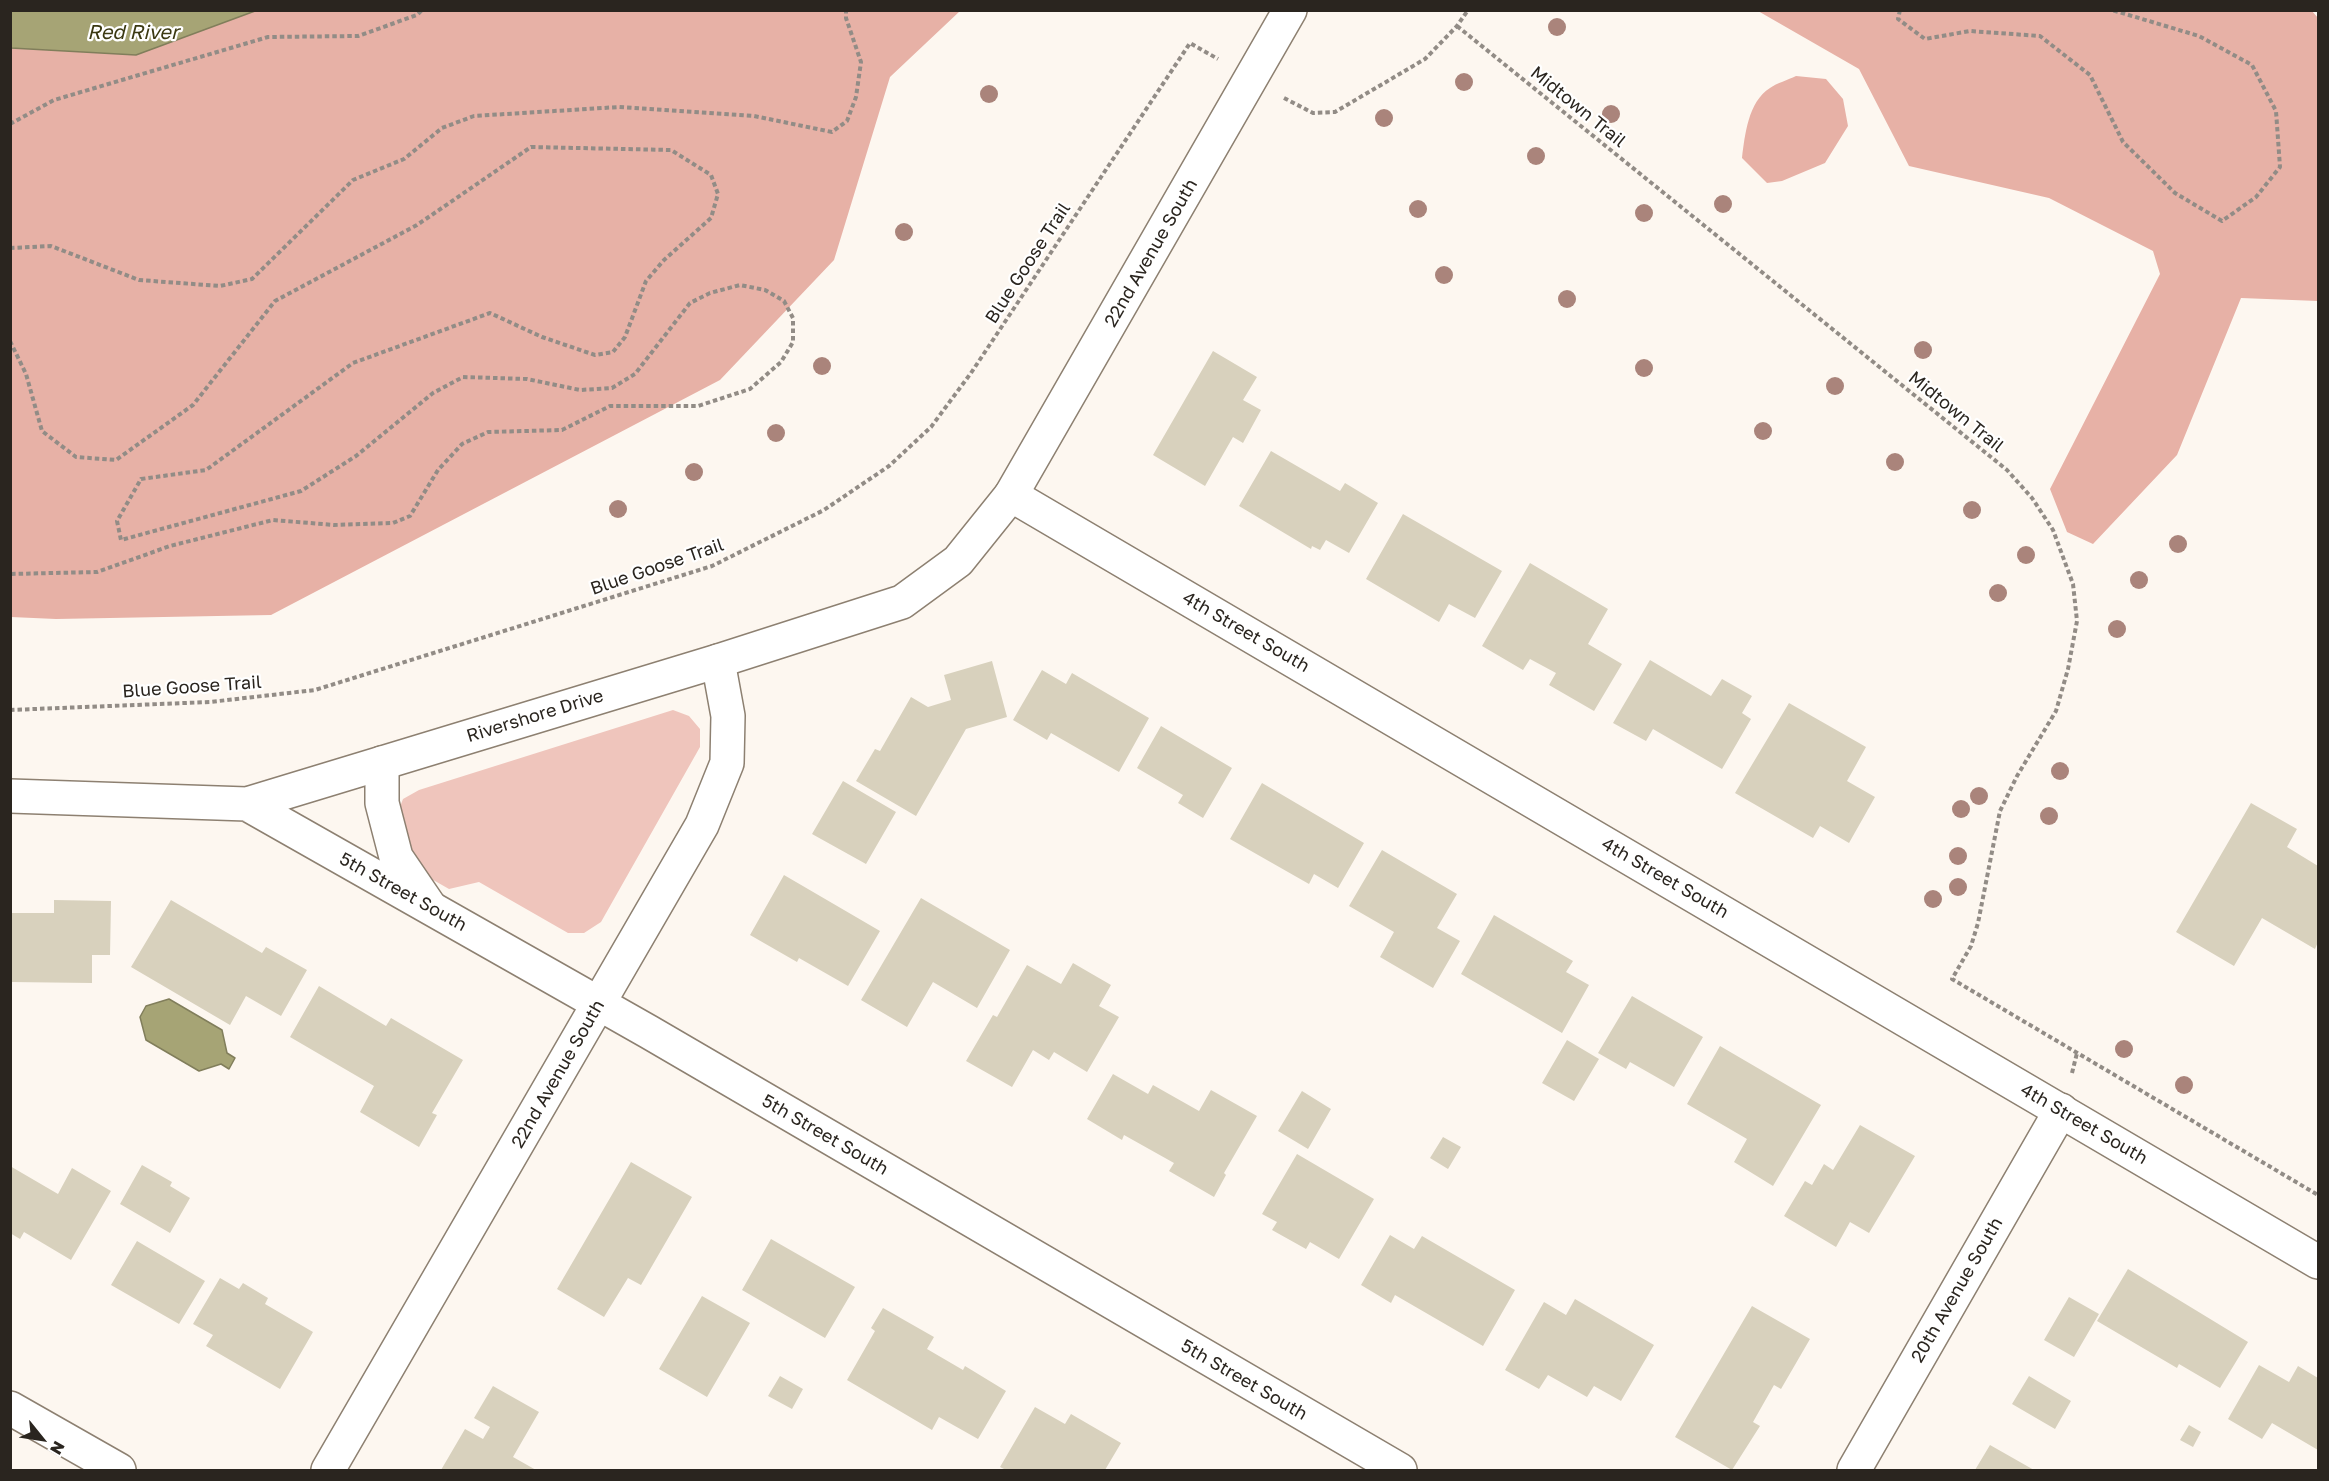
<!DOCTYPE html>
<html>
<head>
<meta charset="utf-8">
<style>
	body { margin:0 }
	#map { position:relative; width:2329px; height:1481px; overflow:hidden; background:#fdf7f0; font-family:"Golos Text",sans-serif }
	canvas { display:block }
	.frame { position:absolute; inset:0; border:12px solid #2a251f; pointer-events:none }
	.north { position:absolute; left:12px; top:1409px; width:60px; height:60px; -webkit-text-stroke:4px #fff; paint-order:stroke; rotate:120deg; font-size:16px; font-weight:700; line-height:24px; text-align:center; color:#2a251f }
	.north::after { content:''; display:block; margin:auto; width:21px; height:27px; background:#2a251f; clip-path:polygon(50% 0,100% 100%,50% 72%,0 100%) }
</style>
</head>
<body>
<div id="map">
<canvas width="2329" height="1481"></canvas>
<div class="frame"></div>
<div class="north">N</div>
</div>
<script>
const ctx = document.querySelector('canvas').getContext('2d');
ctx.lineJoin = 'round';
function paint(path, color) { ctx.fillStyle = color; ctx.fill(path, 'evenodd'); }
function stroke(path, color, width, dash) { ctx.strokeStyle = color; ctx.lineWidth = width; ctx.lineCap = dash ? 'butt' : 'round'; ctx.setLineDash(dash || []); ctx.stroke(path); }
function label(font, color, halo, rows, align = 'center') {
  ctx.font = font + ' "Golos Text",sans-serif'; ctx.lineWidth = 4.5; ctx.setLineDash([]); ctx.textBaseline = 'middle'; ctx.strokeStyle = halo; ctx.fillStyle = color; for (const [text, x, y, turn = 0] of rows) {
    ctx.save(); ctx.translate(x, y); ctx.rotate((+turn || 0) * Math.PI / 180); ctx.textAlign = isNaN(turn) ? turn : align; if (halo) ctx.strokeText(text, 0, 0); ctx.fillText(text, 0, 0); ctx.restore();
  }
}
paint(new Path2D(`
	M 673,710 L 689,716 L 700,729 L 700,747 L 601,922 L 584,933 L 568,933 L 479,882 L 449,889 L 421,873 L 409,859 L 398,812 L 403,799 L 419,790 Z`), '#efc5bc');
paint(new Path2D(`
	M 255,10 L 960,11 L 890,77 L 834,260 L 720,380 L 271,615 L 56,619 L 11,617 L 10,48 L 136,55 Z
	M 1758,11 L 2312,11 L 2318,18 L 2318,301 L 2241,298 L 2177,455 L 2093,544 L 2067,532 L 2050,489 L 2160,274 L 2153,251 L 2049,198 L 1909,166 L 1859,69 Z
	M 1796,76 L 1826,79 L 1843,99 L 1848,126 L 1825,163 L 1782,181 L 1767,183 L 1742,158 C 1745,135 1748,102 1770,88 C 1777,83 1788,80 1796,76 Z`), '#e7b1a6');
const water = new Path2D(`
	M 10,11 L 11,10 L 255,11 L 136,55 L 11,48 Z
	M 169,999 L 222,1030 L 227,1053 L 235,1058 L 229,1069 L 221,1064 L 199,1071 L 146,1040 L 140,1017 L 146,1006 Z`);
paint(water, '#a6a475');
stroke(water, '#817e5b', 1.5);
paint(new Path2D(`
	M 1213,351 L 1257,377 L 1243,400 L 1261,410 L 1243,443 L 1233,437 L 1205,486 L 1153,455 Z
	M 1271,451 L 1340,491 L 1345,483 L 1378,503 L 1349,553 L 1326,540 L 1320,550 L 1312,546 L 1311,549 L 1239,506 Z
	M 1403,514 L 1502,571 L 1475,618 L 1449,604 L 1439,622 L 1366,579 Z
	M 1530,563 L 1608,609 L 1588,644 L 1622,664 L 1594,711 L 1549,685 L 1556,673 L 1530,659 L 1523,670 L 1482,646 Z
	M 1650,660 L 1711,696 L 1722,679 L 1752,696 L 1742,713 L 1751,719 L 1722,769 L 1653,729 L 1646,741 L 1613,723 Z
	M 992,661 L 1007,717 L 966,729 L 916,816 L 856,781 L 875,749 L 880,751 L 911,697 L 928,707 L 951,700 L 944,675 Z
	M 1042,670 L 1066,684 L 1072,673 L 1149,718 L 1119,772 L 1051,733 L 1047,740 L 1013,720 Z
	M 1789,703 L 1866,747 L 1847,781 L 1875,797 L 1849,843 L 1820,826 L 1813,838 L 1735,793 Z
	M 1161,726 L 1232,768 L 1203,818 L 1178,803 L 1183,795 L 1137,768 Z
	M 843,781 L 896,812 L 866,864 L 812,834 Z
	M 1262,783 L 1364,843 L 1338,888 L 1314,874 L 1309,884 L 1230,839 Z
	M 2251,803 L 2297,829 L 2287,847 L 2318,866 L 2318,942 L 2315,949 L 2262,918 L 2234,966 L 2176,932 Z
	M 1382,850 L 1457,894 L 1437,928 L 1460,941 L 1433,988 L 1380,957 L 1394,932 L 1349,906 Z
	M 784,875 L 880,931 L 848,986 L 799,958 L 797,962 L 750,935 Z
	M 921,898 L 1010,950 L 977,1008 L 933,982 L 907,1027 L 861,1000 Z
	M 54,900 L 111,901 L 110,955 L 92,955 L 92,983 L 10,982 L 10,913 L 54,913 Z
	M 171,900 L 262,953 L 266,947 L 307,970 L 281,1016 L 246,996 L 230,1025 L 131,967 Z
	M 1494,915 L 1573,961 L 1566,972 L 1589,985 L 1562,1033 L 1461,974 Z
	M 1073,963 L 1111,985 L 1099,1006 L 1119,1017 L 1087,1072 L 1054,1052 L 1049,1060 L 1033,1050 L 1012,1087 L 966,1061 L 993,1015 L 997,1017 L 1027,965 L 1061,984 Z
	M 319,986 L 386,1026 L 391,1018 L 463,1060 L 432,1113 L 437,1115 L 419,1147 L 360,1112 L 374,1086 L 290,1037 Z
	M 1632,996 L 1703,1037 L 1674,1087 L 1630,1062 L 1626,1069 L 1598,1053 Z
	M 1567,1040 L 1599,1059 L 1574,1101 L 1542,1083 Z
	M 1720,1046 L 1821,1105 L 1773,1186 L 1734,1162 L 1747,1139 L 1687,1104 Z
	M 1113,1074 L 1148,1094 L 1153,1085 L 1199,1111 L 1211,1090 L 1257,1116 L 1224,1173 L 1226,1175 L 1214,1197 L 1169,1171 L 1174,1163 L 1124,1135 L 1122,1140 L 1087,1119 Z
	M 1302,1091 L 1331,1109 L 1308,1149 L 1278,1131 Z
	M 1860,1125 L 1915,1156 L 1869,1233 L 1850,1222 L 1836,1247 L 1784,1216 L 1805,1181 L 1812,1185 L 1824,1164 L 1833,1170 Z
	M 1443,1137 L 1461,1147 L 1448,1169 L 1430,1158 Z
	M 1297,1154 L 1374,1199 L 1339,1259 L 1310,1242 L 1306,1249 L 1272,1230 L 1277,1222 L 1262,1214 Z
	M 631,1162 L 692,1197 L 641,1285 L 628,1278 L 604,1317 L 557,1289 Z
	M 142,1165 L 172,1182 L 170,1186 L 190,1198 L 170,1233 L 120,1204 Z
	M 10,1166 L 58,1194 L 72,1168 L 111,1191 L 71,1260 L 24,1232 L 20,1239 L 10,1233 Z
	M 1390,1235 L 1414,1249 L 1422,1236 L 1515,1290 L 1483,1346 L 1395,1295 L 1391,1303 L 1361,1285 Z
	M 771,1239 L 855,1287 L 825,1338 L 742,1290 Z
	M 137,1241 L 205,1281 L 179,1324 L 111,1285 Z
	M 2128,1269 L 2248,1342 L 2220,1388 L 2179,1364 L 2177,1368 L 2097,1321 Z
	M 220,1278 L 239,1289 L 243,1283 L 268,1298 L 265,1304 L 313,1332 L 280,1389 L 206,1346 L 213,1335 L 193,1324 Z
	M 702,1296 L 750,1323 L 707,1397 L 659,1369 Z
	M 2069,1297 L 2099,1314 L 2074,1357 L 2044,1340 Z
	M 1575,1299 L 1654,1345 L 1621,1401 L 1594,1386 L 1587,1397 L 1548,1375 L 1539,1389 L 1505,1370 L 1544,1302 L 1566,1315 Z
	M 1752,1306 L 1810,1339 L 1781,1389 L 1774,1385 L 1753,1422 L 1760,1426 L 1732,1470 L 1675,1437 Z
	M 883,1308 L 934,1337 L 927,1349 L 963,1370 L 965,1366 L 1006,1391 L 978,1439 L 939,1417 L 932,1430 L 847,1380 L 875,1331 L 871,1328 Z
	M 2259,1365 L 2289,1382 L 2298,1366 L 2318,1378 L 2318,1450 L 2272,1423 L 2262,1439 L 2228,1419 Z
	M 780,1376 L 803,1389 L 792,1409 L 768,1396 Z
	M 2029,1376 L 2071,1401 L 2055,1429 L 2012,1404 Z
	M 493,1386 L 539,1412 L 513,1457 L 536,1470 L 441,1470 L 465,1429 L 483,1439 L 490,1427 L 474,1418 Z
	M 1035,1407 L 1065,1424 L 1071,1414 L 1121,1443 L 1105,1470 L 1006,1470 L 1000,1467 Z
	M 2189,1425 L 2201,1432 L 2193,1447 L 2180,1440 Z
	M 1990,1445 L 2034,1470 L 1975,1470 Z`), '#d8d1bd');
const minor = new Path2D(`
	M 1011,495 L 1290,10
	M 382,763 L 382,803 L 396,857 L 430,907
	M 10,1408 L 119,1470
	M 328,1470 L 702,825 L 727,763 L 728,716 L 718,661
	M 1854,1470 L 2061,1110`);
const tertiary = new Path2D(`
	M 10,796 L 247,804 L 718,661 L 902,602 L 958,561 L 1011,495 L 2318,1262
	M 247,804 L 649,1032 L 1400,1470`);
stroke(minor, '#8d8071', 36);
stroke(tertiary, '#8d8071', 36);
stroke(new Path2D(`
	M 1900,10 L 1898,19 L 1925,39 L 1970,31 L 2040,36 L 2090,75 L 2123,142 L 2175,193 L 2222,221 L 2256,197 L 2280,167 L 2276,111 L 2252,65 L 2199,36 L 2112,10
	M 1457,26 L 2007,470 L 2032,498 L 2053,530 L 2073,584 L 2077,621 L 2068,669 L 2056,711 L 2017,776 L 2000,811 L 1978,923 L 1971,946 L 1952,979 L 2318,1195
	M 1284,98 L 1313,113 L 1335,112 L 1425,59 L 1457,26 L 1468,10
	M 10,124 L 54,100 L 268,37 L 358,36 L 417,15 L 422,10
	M 10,248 L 51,246 L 139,280 L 220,286 L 252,279 L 353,180 L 404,159 L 442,128 L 474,116 L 619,107 L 754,116 L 832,132 L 847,121 L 856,97 L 861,62 L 846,18 L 846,10
	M 10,341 L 26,374 L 42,431 L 76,457 L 116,460 L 193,405 L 275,301 L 417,225 L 531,147 L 671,150 L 711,175 L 718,194 L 711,218 L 664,260 L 646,281 L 625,337 L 613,352 L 595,355 L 542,337 L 490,313 L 353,363 L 206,470 L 141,479 L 117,521 L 121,540 L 301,491 L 356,456 L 433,393 L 463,377 L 527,379 L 580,390 L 612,388 L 635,374 L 690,303 L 710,293 L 740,285 L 765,290 L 784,301 L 793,318 L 793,342 L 781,362 L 750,389 L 698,406 L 610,406 L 562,430 L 488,432 L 462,444 L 438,470 L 410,516 L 393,523 L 334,525 L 273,520 L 170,546 L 97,572 L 10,574
	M 10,710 L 210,702 L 315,690 L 712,566 L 824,510 L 889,466 L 931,427 L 971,373 L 1190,43 L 1218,59
	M 2072,1073 L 2077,1053`), '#928c86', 4, [4.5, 3]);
stroke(minor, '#fff', 33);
stroke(tertiary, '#fff', 33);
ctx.fillStyle = '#aa847b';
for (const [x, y] of [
	[1557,27],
	[1464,82],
	[989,94],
	[1611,114],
	[1384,118],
	[1536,156],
	[1723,204],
	[1418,209],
	[1644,213],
	[904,232],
	[1444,275],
	[1567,299],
	[1923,350],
	[822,366],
	[1644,368],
	[1835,386],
	[1763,431],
	[776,433],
	[1895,462],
	[694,472],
	[618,509],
	[1972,510],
	[2178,544],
	[2026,555],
	[2139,580],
	[1998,593],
	[2117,629],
	[2060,771],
	[1979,796],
	[1961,809],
	[2049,816],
	[1958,856],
	[1958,887],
	[1933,899],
	[2124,1049],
	[2184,1085]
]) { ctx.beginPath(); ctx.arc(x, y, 9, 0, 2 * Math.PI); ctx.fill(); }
label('18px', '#2a251f', '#fff', [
	["Midtown Trail",1578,107,39],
	["22nd Avenue South",1151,253,-60],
	["Blue Goose Trail",1028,263,-57],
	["Midtown Trail",1956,412,39],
	["Blue Goose Trail",657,567,-19],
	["4th Street South",1246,632,30],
	["Blue Goose Trail",192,687,-4],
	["Rivershore Drive",535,716,-17],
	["4th Street South",1665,878,30],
	["5th Street South",403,892,29],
	["22nd Avenue South",558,1074,-60],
	["4th Street South",2084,1124,30],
	["5th Street South",825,1135,30],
	["20th Avenue South",1957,1290,-60],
	["5th Street South",1244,1380,30]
]);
label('italic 20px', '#3b3912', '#fff', [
	["Red River",133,33]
]);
</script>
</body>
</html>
